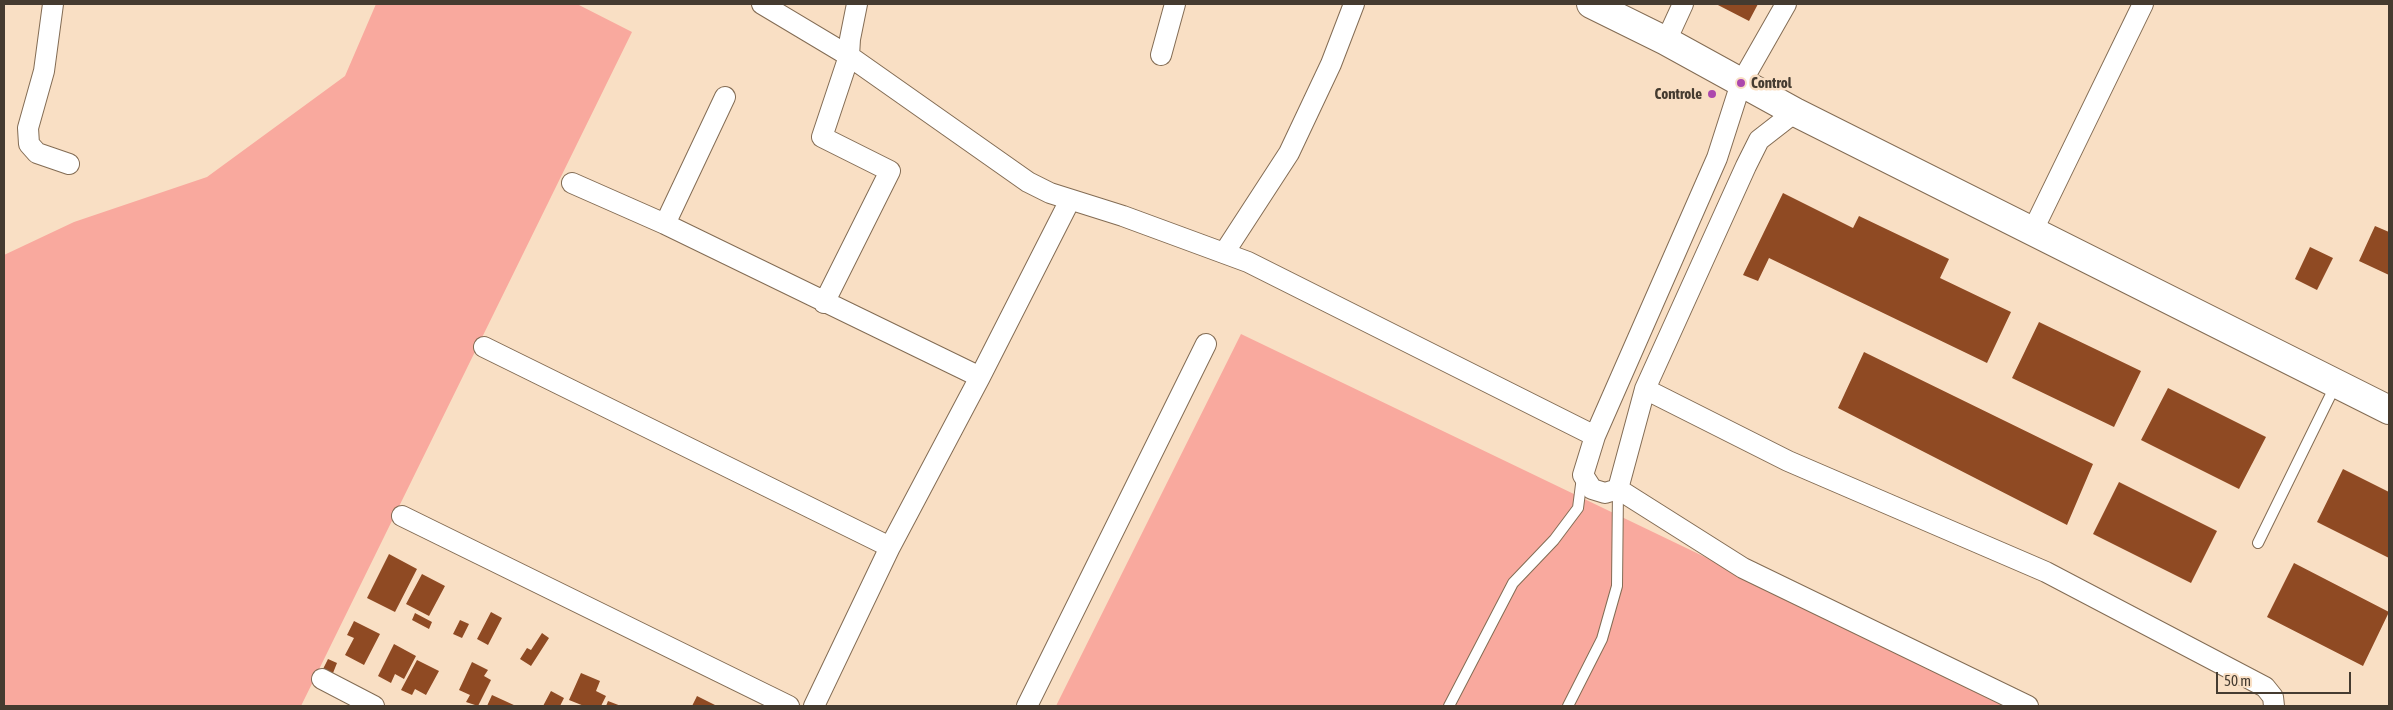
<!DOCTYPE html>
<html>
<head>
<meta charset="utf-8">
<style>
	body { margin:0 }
	#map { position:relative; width:2393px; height:710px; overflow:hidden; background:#f9dfc4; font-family:"Asap Condensed",sans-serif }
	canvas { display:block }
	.frame { position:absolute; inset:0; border:5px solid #453b30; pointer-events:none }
	.scale { position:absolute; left:2216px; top:672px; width:135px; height:22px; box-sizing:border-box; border:2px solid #453b30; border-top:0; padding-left:6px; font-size:15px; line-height:18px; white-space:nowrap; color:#453b30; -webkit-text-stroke:4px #f9dfc4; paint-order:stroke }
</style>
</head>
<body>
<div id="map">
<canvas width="2393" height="710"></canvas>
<div class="frame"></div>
<div class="scale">50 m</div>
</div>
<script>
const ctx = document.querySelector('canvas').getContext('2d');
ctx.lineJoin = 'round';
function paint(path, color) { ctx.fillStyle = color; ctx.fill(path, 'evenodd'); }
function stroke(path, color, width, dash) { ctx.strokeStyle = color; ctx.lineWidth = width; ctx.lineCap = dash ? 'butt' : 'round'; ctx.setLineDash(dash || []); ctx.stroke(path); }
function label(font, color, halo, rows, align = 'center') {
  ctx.font = font + ' "Asap Condensed",sans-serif'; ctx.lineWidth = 5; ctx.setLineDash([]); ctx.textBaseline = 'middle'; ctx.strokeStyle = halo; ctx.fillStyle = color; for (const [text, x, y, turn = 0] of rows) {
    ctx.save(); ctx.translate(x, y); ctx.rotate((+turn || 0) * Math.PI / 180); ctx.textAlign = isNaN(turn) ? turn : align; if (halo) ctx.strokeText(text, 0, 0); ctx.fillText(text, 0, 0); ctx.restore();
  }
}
paint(new Path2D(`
	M 376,4 L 577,4 L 632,32 L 301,706 L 4,706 L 4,255 L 74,222 L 207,177 L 345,76 Z
	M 1241,334 L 2015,706 L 1056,706 Z`), '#f9a99e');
paint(new Path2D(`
	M 1716,4 L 1758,4 L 1749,21 Z
	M 1783,193 L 1853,228 L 1859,216 L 1949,259 L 1940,278 L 2011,312 L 1987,363 L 1769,258 L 1758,281 L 1743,275 Z
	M 2375,226 L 2389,232 L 2389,275 L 2359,261 Z
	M 2310,247 L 2333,258 L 2317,290 L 2295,279 Z
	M 2039,322 L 2141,371 L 2114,427 L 2012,378 Z
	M 1864,352 L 2093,464 L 2067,525 L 1838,408 Z
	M 2168,388 L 2266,437 L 2239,489 L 2141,440 Z
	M 2343,469 L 2389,492 L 2389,558 L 2317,522 Z
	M 2119,482 L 2217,531 L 2191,583 L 2093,534 Z
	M 389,554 L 417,569 L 395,612 L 367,598 Z
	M 2294,563 L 2389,612 L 2363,666 L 2267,617 Z
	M 422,574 L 445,586 L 429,616 L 406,604 Z
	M 491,612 L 502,618 L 488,645 L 477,639 Z
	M 415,613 L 432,622 L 429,629 L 412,620 Z
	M 460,620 L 469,624 L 462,638 L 453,634 Z
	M 354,621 L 380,634 L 364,665 L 345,655 L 354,638 L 347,635 Z
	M 542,633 L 549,638 L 531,666 L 520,659 L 527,648 L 531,650 Z
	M 394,644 L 416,656 L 404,679 L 395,674 L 391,683 L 378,676 Z
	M 328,659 L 337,663 L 333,673 L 323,669 Z
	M 417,660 L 439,671 L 426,695 L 415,689 L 412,695 L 401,690 Z
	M 472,662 L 488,670 L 484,676 L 491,680 L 478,706 L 466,702 L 470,695 L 459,690 Z
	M 581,673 L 600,681 L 596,691 L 606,696 L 601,706 L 584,706 L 569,700 Z
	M 551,691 L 564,698 L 560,706 L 543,706 Z
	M 492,695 L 516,706 L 487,706 Z
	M 697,696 L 717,706 L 692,706 Z
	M 608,701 L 621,706 L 606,706 Z`), '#8f4a23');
const service = new Path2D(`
	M 2258,543 L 2336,384
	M 1449,706 L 1513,583 L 1554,540 L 1578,508 L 1582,477
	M 1568,706 L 1602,639 L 1617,586 L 1618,489`);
const minor = new Path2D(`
	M 53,4 L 44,71 L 28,128 L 29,144 L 37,153 L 69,164
	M 762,4 L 849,56 L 1028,182 L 1050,193 L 1123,216 L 1248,262 L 1595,436
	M 1786,4 L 1741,83 L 1717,158 L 1595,436 L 1583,475 L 1592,489 L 1605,493 L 1618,489 L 1743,568 L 2028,706
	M 1666,41 L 1683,4
	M 1161,55 L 1175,4
	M 572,183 L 665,224 L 980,377
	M 665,224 L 725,97
	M 2033,230 L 2143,4
	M 1224,253 L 1289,153 L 1331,64 L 1354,4
	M 824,303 L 890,171 L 822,137 L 849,56 L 850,39 L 857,4
	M 484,347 L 890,547
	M 1645,389 L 1788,461 L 2046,572 L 2265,687 L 2273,697 L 2274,706
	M 1618,489 L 1645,389 L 1746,166 L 1759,140 L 1795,112
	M 402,516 L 789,706
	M 322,679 L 374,706
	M 814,706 L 890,547 L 980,377 L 1070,200
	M 1027,706 L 1206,344`);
const secondary = new Path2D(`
	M 1591,4 L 1666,41 L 1795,112 L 2389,410`);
stroke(service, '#836c54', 12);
stroke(minor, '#836c54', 22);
stroke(secondary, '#836c54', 30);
stroke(service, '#fff', 10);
stroke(minor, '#fff', 20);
stroke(secondary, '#fff', 28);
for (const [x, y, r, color] of [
	[1741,83,5,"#ac48ad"],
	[1712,94,5,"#ac48ad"]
]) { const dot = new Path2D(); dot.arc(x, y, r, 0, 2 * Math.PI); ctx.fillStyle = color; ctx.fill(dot); stroke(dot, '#f9dfc4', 2); }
label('bold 15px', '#453b30', '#f9dfc4', [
	["Control",1751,83],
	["Controle",1702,94,"right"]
], 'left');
</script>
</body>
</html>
